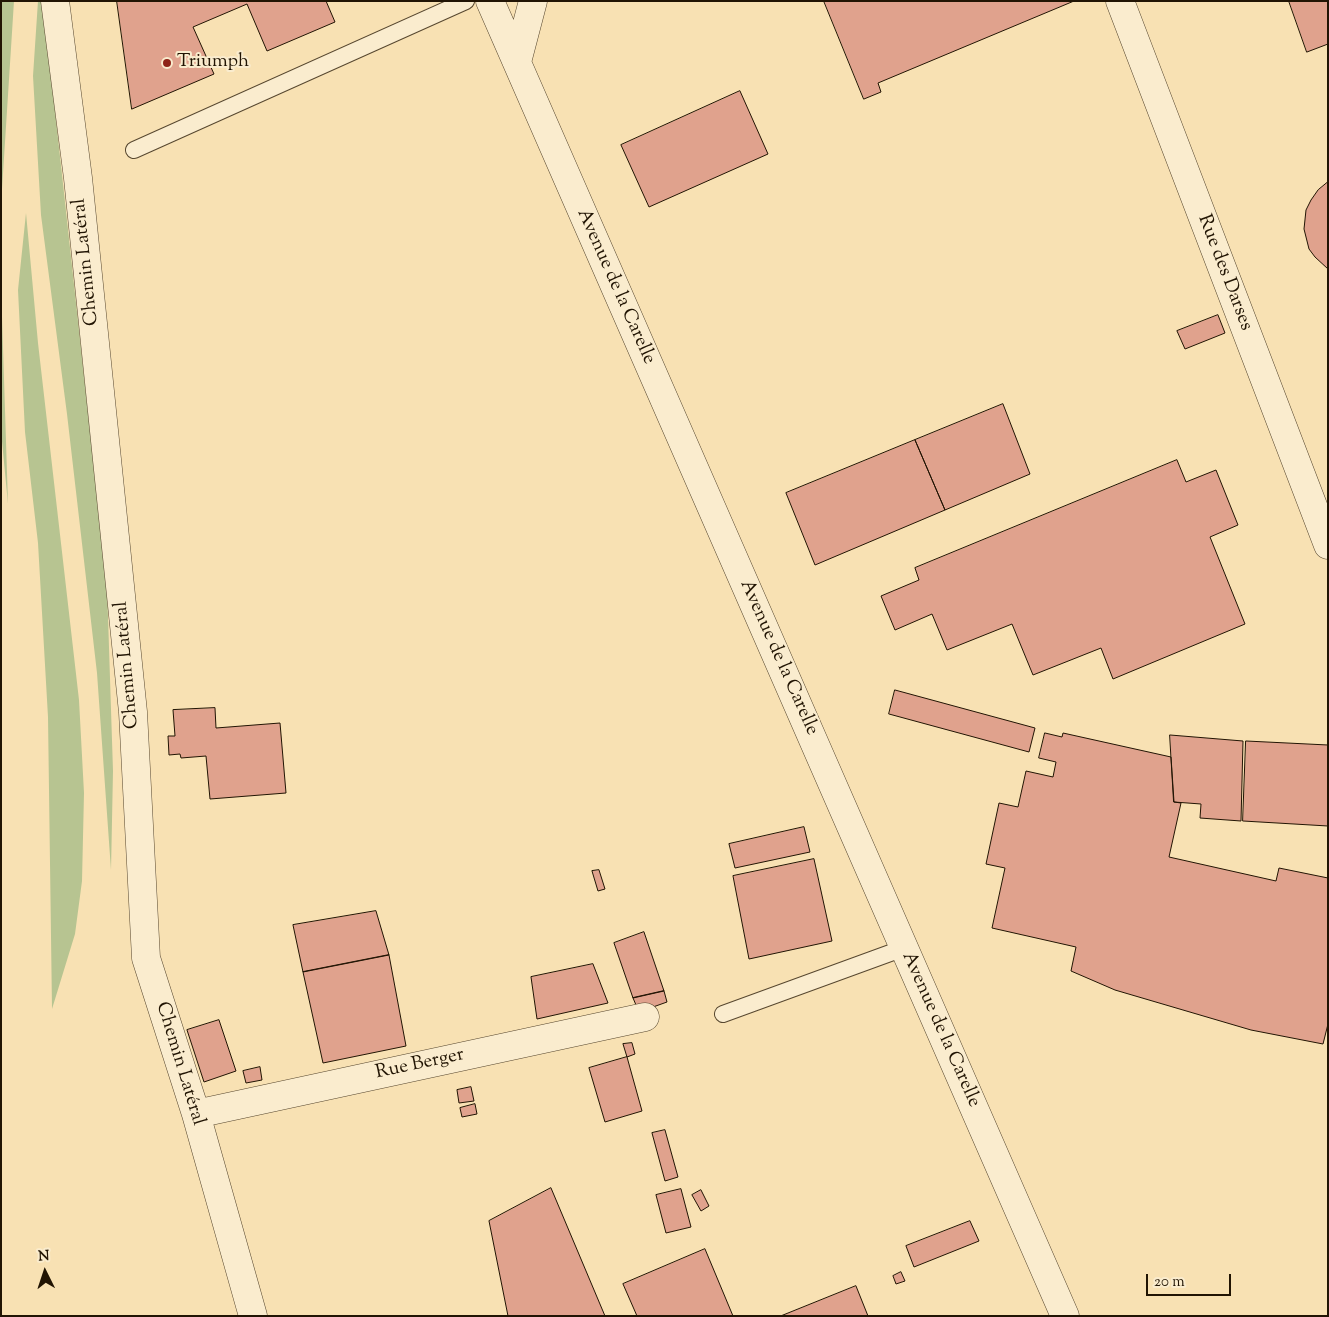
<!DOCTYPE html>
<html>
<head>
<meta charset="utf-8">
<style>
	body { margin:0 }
	#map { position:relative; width:1329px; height:1317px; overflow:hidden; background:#f8e1b3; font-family:"Sorts Mill Goudy",serif }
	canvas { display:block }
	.frame { position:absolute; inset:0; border:2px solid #211403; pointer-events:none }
	.north { position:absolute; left:20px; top:1247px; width:50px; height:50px; -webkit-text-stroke:4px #faecce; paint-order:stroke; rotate:356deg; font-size:14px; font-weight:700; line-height:20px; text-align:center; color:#211403 }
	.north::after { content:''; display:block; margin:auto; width:18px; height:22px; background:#211403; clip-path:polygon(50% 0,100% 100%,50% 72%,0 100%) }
	.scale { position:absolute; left:1146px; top:1274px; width:85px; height:22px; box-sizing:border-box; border:2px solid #211403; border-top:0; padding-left:6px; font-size:15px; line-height:18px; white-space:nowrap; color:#211403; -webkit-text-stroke:4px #faecce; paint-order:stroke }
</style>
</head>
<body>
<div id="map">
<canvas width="1329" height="1317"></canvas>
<div class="frame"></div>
<div class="north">N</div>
<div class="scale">20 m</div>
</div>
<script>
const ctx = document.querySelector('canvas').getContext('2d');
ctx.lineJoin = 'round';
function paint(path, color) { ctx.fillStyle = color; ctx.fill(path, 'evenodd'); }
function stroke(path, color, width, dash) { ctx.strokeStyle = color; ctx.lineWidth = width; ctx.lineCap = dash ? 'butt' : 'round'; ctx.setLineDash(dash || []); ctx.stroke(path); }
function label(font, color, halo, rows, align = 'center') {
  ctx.font = font + ' "Sorts Mill Goudy",serif'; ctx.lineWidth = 4; ctx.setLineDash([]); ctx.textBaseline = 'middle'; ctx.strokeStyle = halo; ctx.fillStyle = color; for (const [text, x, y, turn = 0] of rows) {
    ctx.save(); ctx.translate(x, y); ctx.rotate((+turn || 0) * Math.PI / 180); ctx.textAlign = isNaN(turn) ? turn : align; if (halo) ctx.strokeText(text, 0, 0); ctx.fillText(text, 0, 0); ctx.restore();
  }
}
paint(new Path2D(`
	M 1,1 L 14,1 L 2,189 L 1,228 Z
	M 38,1 L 43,1 L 107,586 L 113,771 L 111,870 L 97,673 L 67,414 L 41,215 L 33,76 Z
	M 26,213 L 38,343 L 79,700 L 84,793 L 82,881 L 75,934 L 52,1009 L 48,717 L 38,543 L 25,432 L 18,290 Z
	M 1,285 L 8,504 L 1,431 Z`), '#b7c491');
const building = new Path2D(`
	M 117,1 L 326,1 L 335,22 L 267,51 L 247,4 L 193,27 L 214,74 L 132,109 Z
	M 824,1 L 1074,1 L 878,83 L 881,92 L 864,99 Z
	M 1289,1 L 1328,1 L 1328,44 L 1307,52 Z
	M 740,91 L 768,154 L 649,207 L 621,145 Z
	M 1328,182 L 1328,269 L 1315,257 L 1309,249 L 1304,229 L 1306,210 L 1311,200 L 1318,190 Z
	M 1218,315 L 1225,333 L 1185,349 L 1177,331 Z
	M 1003,404 L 1030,474 L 945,510 L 915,440 Z
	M 915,440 L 945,510 L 815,565 L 786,493 Z
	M 1177,460 L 1186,482 L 1216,470 L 1238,525 L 1210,537 L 1245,624 L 1113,679 L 1101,648 L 1033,675 L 1012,624 L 947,650 L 932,614 L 895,630 L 881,596 L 919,580 L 915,568 Z
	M 895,690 L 1035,728 L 1029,752 L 889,714 Z
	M 215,708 L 216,728 L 280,723 L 286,793 L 210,799 L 206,756 L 181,758 L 180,754 L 169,755 L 168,736 L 175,736 L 173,710 Z
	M 1045,733 L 1062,737 L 1063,733 L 1171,757 L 1174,802 L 1181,803 L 1169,857 L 1276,881 L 1279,868 L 1328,878 L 1328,1024 L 1323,1044 L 1251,1030 L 1115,990 L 1071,971 L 1076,947 L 992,928 L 1005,868 L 986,864 L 999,803 L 1018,807 L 1026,771 L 1053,777 L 1056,762 L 1039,758 Z
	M 1170,735 L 1243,741 L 1241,821 L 1200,818 L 1201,804 L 1174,802 Z
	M 1246,741 L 1328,745 L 1328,826 L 1243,821 Z
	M 804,827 L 810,852 L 735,868 L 729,844 Z
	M 814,859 L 832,941 L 749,959 L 733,876 Z
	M 599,870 L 605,889 L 598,891 L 592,871 Z
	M 376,911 L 389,955 L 303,972 L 293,925 Z
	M 644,932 L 664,991 L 633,998 L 614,943 Z
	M 389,955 L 406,1046 L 323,1063 L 303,972 Z
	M 593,964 L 608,1003 L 537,1019 L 531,977 Z
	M 664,991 L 667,1002 L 639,1012 L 633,998 Z
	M 219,1020 L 236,1071 L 204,1082 L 187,1030 Z
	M 632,1043 L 635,1054 L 627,1057 L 623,1044 Z
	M 627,1057 L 642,1111 L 605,1122 L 589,1068 Z
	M 260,1067 L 262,1080 L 246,1083 L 243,1071 Z
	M 471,1087 L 474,1101 L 459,1103 L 457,1090 Z
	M 475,1104 L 477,1114 L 462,1117 L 460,1108 Z
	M 665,1130 L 678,1177 L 665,1181 L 652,1133 Z
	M 551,1188 L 605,1316 L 508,1316 L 489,1221 Z
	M 681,1189 L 691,1227 L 666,1233 L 656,1195 Z
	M 701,1190 L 709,1206 L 701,1211 L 692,1195 Z
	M 970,1221 L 979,1241 L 914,1267 L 906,1246 Z
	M 705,1249 L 733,1316 L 637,1316 L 623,1284 Z
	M 901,1272 L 905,1281 L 896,1284 L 893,1276 Z
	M 856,1286 L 868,1316 L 781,1316 Z`);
paint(building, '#e0a28d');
stroke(building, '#211403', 1);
const lane = new Path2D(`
	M 134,150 L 466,1
	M 723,1014 L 904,948`);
const street = new Path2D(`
	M 55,1 L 78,178 L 133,712 L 146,958 L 196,1114 L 253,1316
	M 490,1 L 1065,1316
	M 1120,1 L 1328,545
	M 517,62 L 533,1
	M 196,1114 L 645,1017`);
stroke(lane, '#57472f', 18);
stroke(street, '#57472f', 29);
stroke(lane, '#faecce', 16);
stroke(street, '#faecce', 28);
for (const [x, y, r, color] of [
	[167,63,5,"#8f2418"]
]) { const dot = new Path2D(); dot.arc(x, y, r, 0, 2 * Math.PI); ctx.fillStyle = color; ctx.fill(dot); stroke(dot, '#faecce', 2); }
label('19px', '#211403', '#faecce', [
	["Triumph",177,63]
], 'left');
label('19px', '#211403', '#faecce', [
	["Chemin Latéral",87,262,-96],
	["Rue des Darses",1224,273,69],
	["Avenue de la Carelle",615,287,66],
	["Avenue de la Carelle",778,658,66],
	["Chemin Latéral",128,665,-95],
	["Avenue de la Carelle",940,1030,66],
	["Chemin Latéral",179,1064,73],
	["Rue Berger",420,1065,-12]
]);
</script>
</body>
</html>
